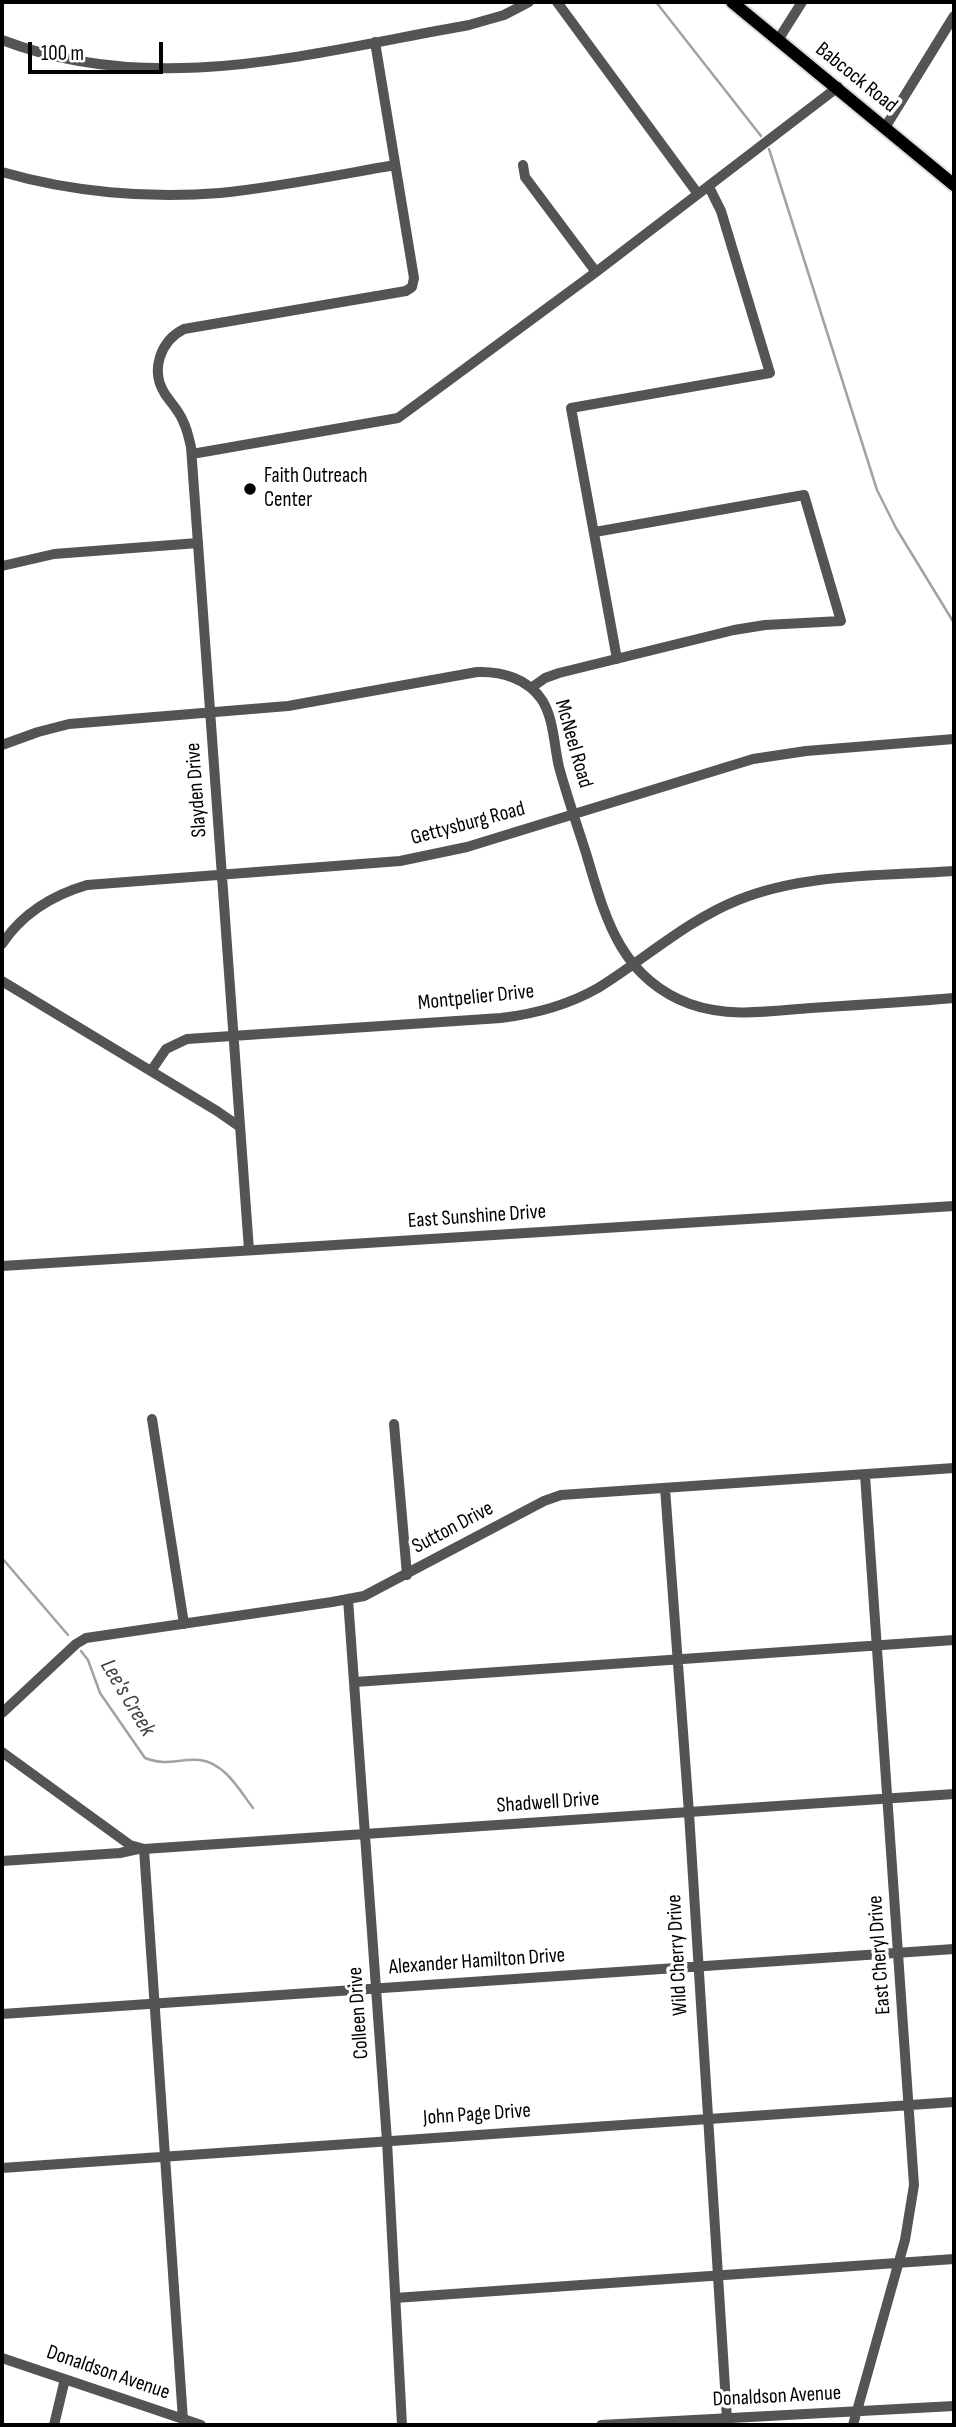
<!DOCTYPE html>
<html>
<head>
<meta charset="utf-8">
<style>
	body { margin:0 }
	#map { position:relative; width:956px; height:2427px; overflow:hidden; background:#fff; font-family:"Sofia Sans Condensed",sans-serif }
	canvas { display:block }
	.frame { position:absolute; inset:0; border:4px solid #000; pointer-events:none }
	.scale { position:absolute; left:28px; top:42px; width:135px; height:32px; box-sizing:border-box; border:4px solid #000; border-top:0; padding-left:9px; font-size:21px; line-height:24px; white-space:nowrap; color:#000; -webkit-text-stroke:5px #fff; paint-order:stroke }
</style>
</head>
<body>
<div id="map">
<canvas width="956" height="2427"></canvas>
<div class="frame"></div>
<div class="scale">100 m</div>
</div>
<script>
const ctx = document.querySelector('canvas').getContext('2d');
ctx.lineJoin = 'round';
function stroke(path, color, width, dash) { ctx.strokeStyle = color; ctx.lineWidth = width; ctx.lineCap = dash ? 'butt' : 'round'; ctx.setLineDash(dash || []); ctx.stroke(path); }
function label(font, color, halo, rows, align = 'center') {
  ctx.font = font + ' "Sofia Sans Condensed",sans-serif'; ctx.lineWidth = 7; ctx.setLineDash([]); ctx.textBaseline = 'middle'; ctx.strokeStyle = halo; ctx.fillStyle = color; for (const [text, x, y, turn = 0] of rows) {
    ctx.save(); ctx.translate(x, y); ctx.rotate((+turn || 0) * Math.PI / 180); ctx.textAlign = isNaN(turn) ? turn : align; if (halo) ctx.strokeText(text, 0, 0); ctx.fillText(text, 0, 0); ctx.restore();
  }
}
stroke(new Path2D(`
	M 656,2 L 761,136
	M 769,149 L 877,490 L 896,528 L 954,623
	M 2,1558 L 68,1635
	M 81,1651 L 88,1660 L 100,1693 L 145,1758 C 169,1767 178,1758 200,1760 C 225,1763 240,1791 253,1808`), '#a2a2a2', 2.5);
const major = new Path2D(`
	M 732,2 L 954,185`);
stroke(major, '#dbdbdb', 16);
stroke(new Path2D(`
	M 557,2 L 698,194
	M 2,40 C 156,99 314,52 469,25 L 504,15 L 529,2
	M 778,40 L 802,2
	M 886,126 L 954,16
	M 523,165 L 525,177 L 596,272
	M 2,172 C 71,192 148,199 220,193 C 279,187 337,175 395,165
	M 192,454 L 398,418 L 596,272 L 838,87
	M 2,566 L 54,554 L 198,543
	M 617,659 L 571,408 L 770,373 L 721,211 L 709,187
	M 531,688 L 545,678 L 559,673 L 734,630 L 765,625 L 841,621 L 804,495 L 595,532
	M 2,745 L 38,732 L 69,724 L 288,706 L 477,672 C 502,671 528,679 542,700 C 554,719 554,746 559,767 C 567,796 577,825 586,853 C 605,917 620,978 690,1004 C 729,1018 771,1011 811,1008 C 859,1005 907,1002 954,998
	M 2,944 C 22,914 53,895 87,885 L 400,861 L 467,847 L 753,759 L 806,751 L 954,739
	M 2,981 L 217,1111 L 240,1127
	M 151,1071 L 166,1049 L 187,1039 L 501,1018 C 535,1014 568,1005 598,988 C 645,959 686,921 738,900 C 805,873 883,876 954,871
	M 249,1250 L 191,447 C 189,438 187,429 183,421 C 179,411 171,403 165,394 C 150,371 160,341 184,329 L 406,291 L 412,287 L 414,278 L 375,42
	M 2,1266 L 954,1206
	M 152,1419 L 184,1624
	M 394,1424 L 407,1575
	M 665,1488 L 689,1813 L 727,2419
	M 348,1599 L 387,2141 L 402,2425
	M 355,1682 L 954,1640
	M 2,1713 L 76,1644 L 86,1638 L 332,1602 L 364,1596 L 544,1501 L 561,1495 L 954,1468
	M 2,1752 L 130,1845 L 144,1849 L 954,1794
	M 144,1849 L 183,2420
	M 2,1861 L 120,1853 L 138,1849
	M 2,2014 L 954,1949
	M 2,2168 L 954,2102
	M 395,2298 L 954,2259
	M 2,2358 L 201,2425
	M 54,2425 L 65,2379
	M 601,2425 L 954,2406
	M 853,2425 L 905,2240 L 914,2185 L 865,1475`), '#545454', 10);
stroke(major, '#000', 12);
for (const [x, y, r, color] of [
	[250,489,7,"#000"]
]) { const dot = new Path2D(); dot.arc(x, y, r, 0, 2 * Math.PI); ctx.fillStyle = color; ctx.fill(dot); stroke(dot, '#fff', 2.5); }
label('21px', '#000', '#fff', [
	["Babcock Road",856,78,39],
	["McNeel Road",573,744,74],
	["Slayden Drive",197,790,-94],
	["Gettysburg Road",468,824,-15],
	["Montpelier Drive",476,998,-6],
	["East Sunshine Drive",477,1217,-4],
	["Sutton Drive",453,1528,-28],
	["Shadwell Drive",548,1803,-4],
	["Wild Cherry Drive",678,1955,-93],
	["East Cheryl Drive",880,1955,-94],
	["Alexander Hamilton Drive",477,1962,-4],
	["Colleen Drive",359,2013,-94],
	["John Page Drive",477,2115,-4],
	["Donaldson Avenue",108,2373,19],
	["Donaldson Avenue",777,2397,-3]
]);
label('21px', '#000', '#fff', [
	["Faith Outreach",264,477],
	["Center",264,501]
], 'left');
label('italic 23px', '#434343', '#fff', [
	["Lee's Creek",127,1698,59]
]);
</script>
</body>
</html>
